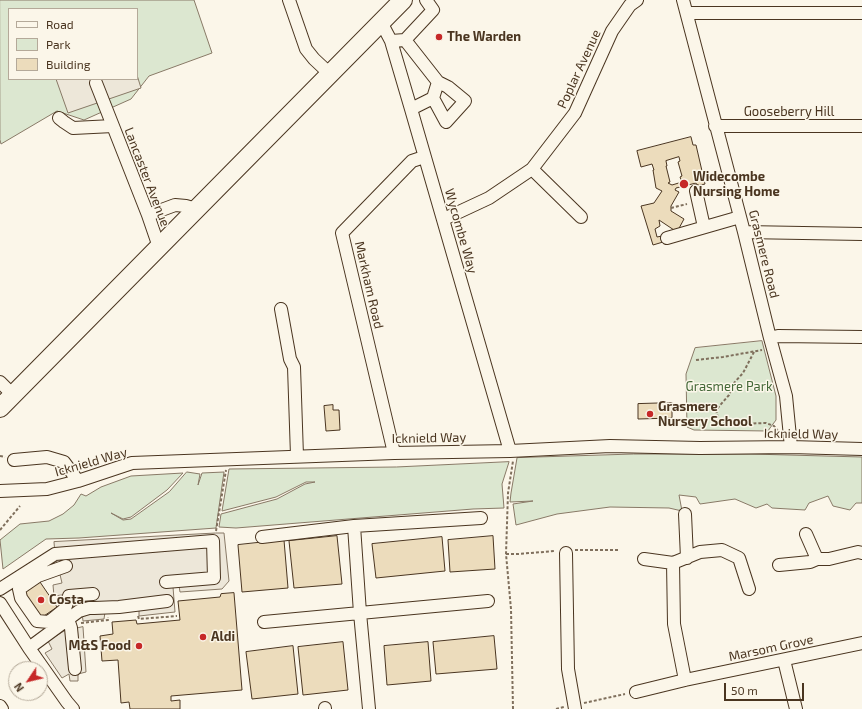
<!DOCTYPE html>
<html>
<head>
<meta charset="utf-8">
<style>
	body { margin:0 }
	#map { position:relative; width:862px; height:709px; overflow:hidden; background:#fbf6e9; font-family:"Exo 2",sans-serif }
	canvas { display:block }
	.legend { position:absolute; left:8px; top:8px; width:130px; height:72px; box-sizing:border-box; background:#fbf6e9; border:1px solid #b4a999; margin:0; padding:5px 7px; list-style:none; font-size:12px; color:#4a3520 }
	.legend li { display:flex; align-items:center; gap:8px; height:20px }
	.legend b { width:20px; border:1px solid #b4a999 }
	.north { position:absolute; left:8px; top:661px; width:40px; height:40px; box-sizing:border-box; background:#fbf6e9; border:1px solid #b4a999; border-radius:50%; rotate:235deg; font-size:11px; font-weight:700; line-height:16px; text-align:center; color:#4a3520 }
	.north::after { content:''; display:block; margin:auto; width:14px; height:18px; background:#c62828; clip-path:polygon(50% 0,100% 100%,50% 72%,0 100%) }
	.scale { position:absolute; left:724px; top:683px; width:80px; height:18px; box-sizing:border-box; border:2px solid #4a3520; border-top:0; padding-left:5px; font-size:12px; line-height:14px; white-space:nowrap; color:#4a3520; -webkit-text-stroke:3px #fbf6e9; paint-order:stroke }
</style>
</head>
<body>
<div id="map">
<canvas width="862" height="709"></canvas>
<ul class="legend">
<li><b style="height:5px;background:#fbf6e9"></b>Road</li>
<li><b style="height:11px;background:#dce7d0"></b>Park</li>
<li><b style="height:11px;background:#ecdcbc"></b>Building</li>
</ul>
<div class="north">N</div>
<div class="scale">50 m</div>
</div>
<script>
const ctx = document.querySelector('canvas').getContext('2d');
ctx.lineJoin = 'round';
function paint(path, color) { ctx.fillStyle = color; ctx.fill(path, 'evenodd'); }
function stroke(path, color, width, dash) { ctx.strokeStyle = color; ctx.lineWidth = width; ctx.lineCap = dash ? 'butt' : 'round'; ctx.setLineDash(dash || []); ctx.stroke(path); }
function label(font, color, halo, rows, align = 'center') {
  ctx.font = font + ' "Exo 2",sans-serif'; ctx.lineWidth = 3; ctx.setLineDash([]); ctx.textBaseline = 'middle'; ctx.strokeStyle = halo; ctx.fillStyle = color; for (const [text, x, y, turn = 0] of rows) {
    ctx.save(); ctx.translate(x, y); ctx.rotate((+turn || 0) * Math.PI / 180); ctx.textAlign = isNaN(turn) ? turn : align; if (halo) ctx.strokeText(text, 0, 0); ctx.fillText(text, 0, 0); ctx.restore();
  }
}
const green = new Path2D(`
	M 0,0 L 194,0 L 212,53 L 149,76 L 131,99 L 84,120 L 57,111 L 1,144 L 0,140 ZM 9,9 L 137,9 L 137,79 L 9,79 Z
	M 762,341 L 776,396 L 776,420 L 770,428 L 768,431 L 694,430 L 687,427 L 686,374 L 695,348 Z
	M 634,454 L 751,454 L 862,457 L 862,503 L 856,503 L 850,510 L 833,506 L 828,496 L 809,503 L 805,510 L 772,508 L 767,504 L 756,508 L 735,499 L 700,504 L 696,497 L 679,495 L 682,511 L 669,508 L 610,507 L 557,514 L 516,525 L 513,504 L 533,501 L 510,502 L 511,493 L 517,458 Z
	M 509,462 L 502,484 L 504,508 L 473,509 L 236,528 L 219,527 L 221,514 L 277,499 L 305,484 L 315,482 L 306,482 L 276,497 L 222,511 L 229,469 L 396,467 Z
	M 187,472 L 200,474 L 198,485 L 202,473 L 224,472 L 216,528 L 79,538 L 46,539 L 3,569 L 0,540 L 20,524 L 49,521 L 63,514 L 74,505 L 81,494 L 86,496 L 101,487 L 131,476 L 183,473 L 167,490 L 131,517 L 123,519 L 111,513 L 123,520 L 131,519 L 169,492 Z`);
paint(green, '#dce7d0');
stroke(green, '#887966', 1);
const parking = new Path2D(`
	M 137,75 L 141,88 L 68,113 L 56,79 L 137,79 Z
	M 216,533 L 224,533 L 229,581 L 222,589 L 180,592 L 179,586 L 173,587 L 175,612 L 139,616 L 139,609 L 105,612 L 104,619 L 83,621 L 82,613 L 73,608 L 62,595 L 54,596 L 53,585 L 62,583 L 55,554 L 54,542 Z
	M 83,627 L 86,672 L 78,674 L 78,681 L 70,681 L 69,674 L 62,678 L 45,653 L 52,649 L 48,641 L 64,631 Z`);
paint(parking, '#ede7d9');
stroke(parking, '#887966', 1);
const building = new Path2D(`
	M 691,137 L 693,145 L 696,145 L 705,184 L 697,186 L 696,183 L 676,188 L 675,190 L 679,192 L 671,206 L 671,211 L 684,219 L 677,232 L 659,220 L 660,226 L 655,229 L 657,237 L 662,236 L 663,242 L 653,245 L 641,206 L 654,203 L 662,191 L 656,188 L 653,170 L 654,170 L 652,164 L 641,167 L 637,151 ZM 679,157 L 680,161 L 678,162 L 682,176 L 680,177 L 682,182 L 672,185 L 668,183 L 670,182 L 666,166 L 667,166 L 666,161 Z
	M 672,403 L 672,418 L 638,419 L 638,404 Z
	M 333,405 L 333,410 L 339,410 L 340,430 L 326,431 L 324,406 Z
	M 337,536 L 342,584 L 294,588 L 289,541 Z
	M 493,536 L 495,569 L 450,572 L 448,540 Z
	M 442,537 L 445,571 L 376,578 L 372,544 Z
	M 284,540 L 288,588 L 242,592 L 238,545 Z
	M 40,582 L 57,607 L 41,618 L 24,593 Z
	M 234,593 L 242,690 L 171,696 L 171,701 L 180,700 L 180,709 L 130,709 L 129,702 L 121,703 L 118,660 L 102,661 L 100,636 L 113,634 L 112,622 L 136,620 L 137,624 L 180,620 L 178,601 L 220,597 L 221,594 Z
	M 494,636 L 497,669 L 436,674 L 433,642 Z
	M 343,642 L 348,690 L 303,695 L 298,647 Z
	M 428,642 L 431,681 L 387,685 L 384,646 Z
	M 293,646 L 298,694 L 252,699 L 246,652 Z`);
paint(building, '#ecdcbc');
stroke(building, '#4a3520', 1);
const minor = new Path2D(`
	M 289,0 L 306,49 L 314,59 L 330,74
	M 683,0 L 744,232 L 770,338 L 786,396 L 791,447
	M 687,13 L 862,13
	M 381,22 L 391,41 L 411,109 L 510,451
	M 405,40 L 433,10 L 426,0
	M 391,41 L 405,40 L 438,82 L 433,98 L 411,109
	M 96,83 L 113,126
	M 433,98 L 446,122 L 465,101 L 448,87 L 438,82
	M 59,118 L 64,122 L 73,128 L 113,126 L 148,215 L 159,247
	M 715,126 L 862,126
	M 532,169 L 581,217
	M 696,191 L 704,227
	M 148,215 L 175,205 L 186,206 L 196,209
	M 444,219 L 489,198 L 532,169 L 575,113 L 612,31 L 630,5 L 637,0
	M 744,232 L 862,234
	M 667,238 L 740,217
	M 281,309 L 290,359 L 294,367 L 297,456
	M 770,338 L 778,336 L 862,337
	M 0,382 L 13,395
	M 394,453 L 342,233 L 412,161 L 424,157
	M 14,460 L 47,457 L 64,462 L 78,481
	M 0,491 L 47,489 L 78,481 L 132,463 L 394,453 L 510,451 L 610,446 L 700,448 L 791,447 L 862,449
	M 685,514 L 687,558
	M 354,526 L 360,613 L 369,709
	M 806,534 L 817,559 L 829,559 L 858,552 L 862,553
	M 262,537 L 354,526 L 481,518
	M 566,553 L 568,669 L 575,709
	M 644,559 L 673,563 L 700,552 L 722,550 L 739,558 L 749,589
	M 673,563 L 674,624 L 685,680
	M 779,565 L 810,562 L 817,559
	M 66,566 L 38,576 L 19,589 L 21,598 L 37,621 L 49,622 L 65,609 L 69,596 L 93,594
	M 0,589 L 55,554 L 213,541 L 214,578 L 166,582
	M 0,603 L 29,648 L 67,702 L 73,709
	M 68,619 L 71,628 L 75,669
	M 264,622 L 488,601
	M 29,648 L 79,611 L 89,608 L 94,608 L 119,607 L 167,601
	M 784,660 L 796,709
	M 636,692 L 685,680 L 862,643
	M 0,706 L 2,709
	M 325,708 L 325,709`);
const highway = new Path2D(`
	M 0,408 L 403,0`);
stroke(minor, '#4a3520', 14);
stroke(highway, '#4a3520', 20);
stroke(new Path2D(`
	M 671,208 L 687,204
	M 754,352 L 743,373 L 734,383 L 729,395 L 716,410 L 718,418 L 724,422 L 736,424 L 766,423 L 774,426 L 778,431
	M 696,360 L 723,357 L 762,350
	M 0,456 L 5,457
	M 0,530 L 20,506
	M 216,531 L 226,470
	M 575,550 L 620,550
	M 506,554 L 518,554 L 555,551
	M 138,616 L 139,619 L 177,616
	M 81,623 L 108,620 L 108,617
	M 584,703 L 625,694
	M 513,709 L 511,609 L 506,554 L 508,493 L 513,461
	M 556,709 L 564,707`), '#7f6f5c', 2, [3, 2]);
stroke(minor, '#fbf6e9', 12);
stroke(highway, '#fbf6e9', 18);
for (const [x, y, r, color] of [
	[439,37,4,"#c62828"],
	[684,184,5,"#c62828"],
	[650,414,4,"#c62828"],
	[41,600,4,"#c62828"],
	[203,637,4,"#c62828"],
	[139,646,4,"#c62828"]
]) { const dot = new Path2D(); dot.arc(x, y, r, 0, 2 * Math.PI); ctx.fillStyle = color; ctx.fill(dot); stroke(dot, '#fbf6e9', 1.5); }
label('bold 13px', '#4a3520', '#fbf6e9', [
	["The Warden",447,37],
	["Widecombe",693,177],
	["Nursing Home",693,192],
	["Grasmere",658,407],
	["Nursery School",658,422],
	["Costa",49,600],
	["Aldi",211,637],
	["M&S Food",131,646,"right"]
], 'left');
label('13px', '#4a3520', '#fbf6e9', [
	["Poplar Avenue",579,69,-65],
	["Gooseberry Hill",789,112],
	["Lancaster Avenue",147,177,69],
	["Wycombe Way",461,231,74],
	["Grasmere Road",764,254,76],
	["Markham Road",369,285,77],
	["Icknield Way",801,434,1],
	["Icknield Way",429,438,-1],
	["Icknield Way",91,462,-16],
	["Marsom Grove",771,648,-12]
]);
label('13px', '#436837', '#fbf6e9', [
	["Grasmere Park",729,387]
]);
</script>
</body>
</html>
